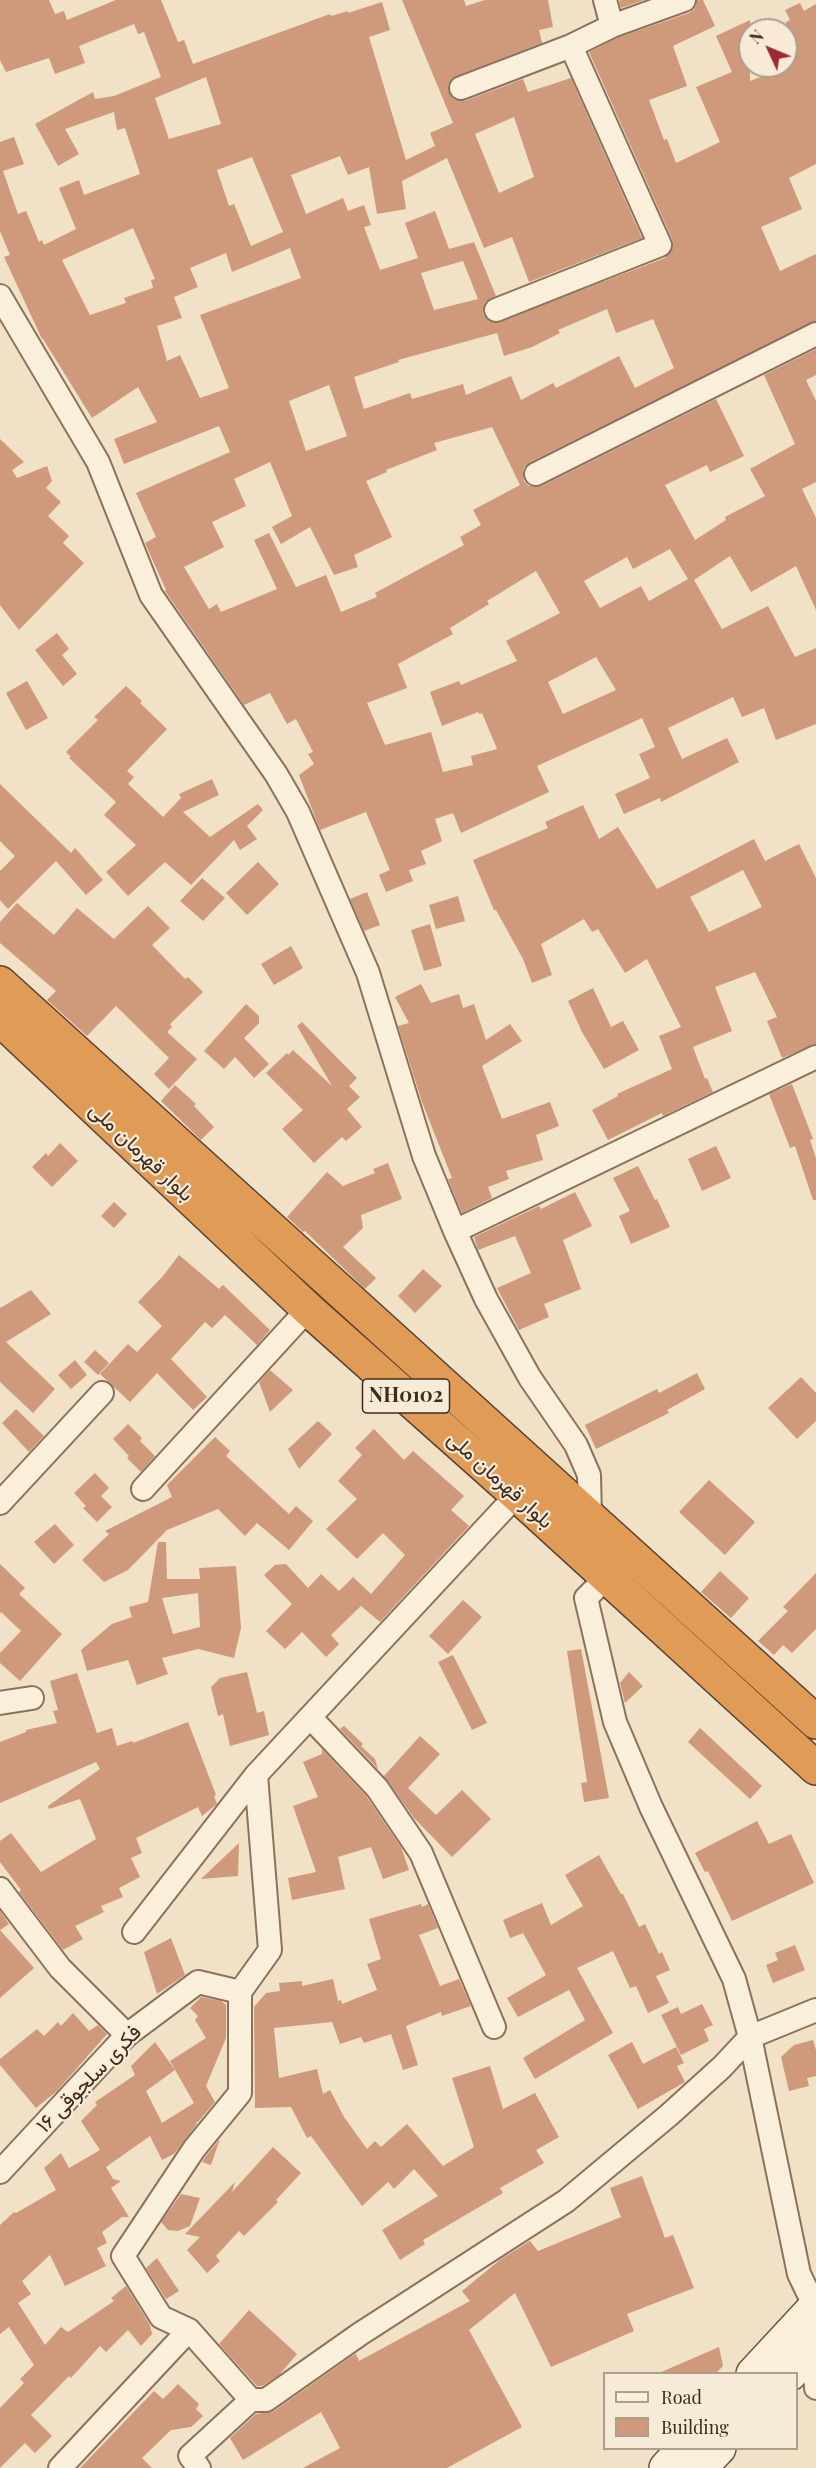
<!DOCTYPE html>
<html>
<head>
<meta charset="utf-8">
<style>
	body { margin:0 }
	#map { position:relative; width:816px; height:2468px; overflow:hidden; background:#f0e1c7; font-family:"Playfair Display",serif }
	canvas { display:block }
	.legend { position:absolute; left:603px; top:2372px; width:195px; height:78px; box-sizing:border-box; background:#f7ebd7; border:2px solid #ac9f8e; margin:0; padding:8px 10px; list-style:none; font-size:18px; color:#3c2c20 }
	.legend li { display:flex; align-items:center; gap:12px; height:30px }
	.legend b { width:30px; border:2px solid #ac9f8e }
	.north { position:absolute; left:738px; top:18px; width:60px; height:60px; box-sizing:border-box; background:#f7ebd7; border:2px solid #ac9f8e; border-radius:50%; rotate:314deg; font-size:16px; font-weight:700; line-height:24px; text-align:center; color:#3c2c20 }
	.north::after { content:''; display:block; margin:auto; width:21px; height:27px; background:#9d2a32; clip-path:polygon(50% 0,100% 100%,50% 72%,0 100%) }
</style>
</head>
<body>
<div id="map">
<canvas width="816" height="2468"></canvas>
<ul class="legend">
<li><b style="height:8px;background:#faefdb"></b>Road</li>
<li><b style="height:16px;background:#cf997c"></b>Building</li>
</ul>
<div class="north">N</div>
</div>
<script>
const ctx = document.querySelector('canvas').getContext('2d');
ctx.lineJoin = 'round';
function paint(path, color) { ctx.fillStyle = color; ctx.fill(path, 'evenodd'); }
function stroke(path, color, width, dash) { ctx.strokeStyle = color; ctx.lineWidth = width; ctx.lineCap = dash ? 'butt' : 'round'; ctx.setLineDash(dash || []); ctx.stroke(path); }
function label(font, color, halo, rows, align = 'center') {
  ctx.font = font + ' "Playfair Display",Vazirmatn,serif'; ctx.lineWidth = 4.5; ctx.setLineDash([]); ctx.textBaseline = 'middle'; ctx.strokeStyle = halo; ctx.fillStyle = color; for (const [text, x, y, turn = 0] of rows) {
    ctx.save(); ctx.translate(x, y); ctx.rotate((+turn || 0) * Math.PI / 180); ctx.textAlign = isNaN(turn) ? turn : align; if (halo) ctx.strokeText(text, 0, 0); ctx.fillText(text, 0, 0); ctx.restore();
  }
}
paint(new Path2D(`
	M 0,0 L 49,0 L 55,14 L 64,11 L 67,20 L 116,0 L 161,0 L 178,42 L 184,40 L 193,64 L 330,14 L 331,16 L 348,11 L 348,13 L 382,2 L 390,30 L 369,37 L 406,160 L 435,146 L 430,133 L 453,123 L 402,0 L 464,0 L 466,6 L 485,0 L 548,0 L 553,27 L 539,30 L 542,43 L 456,76 L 448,85 L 449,93 L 453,99 L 465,101 L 523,79 L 528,92 L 571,78 L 642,238 L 529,282 L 512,237 L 484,248 L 447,158 L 402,181 L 406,209 L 377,214 L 369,167 L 348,175 L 340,156 L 291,175 L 306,214 L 343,198 L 348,211 L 364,205 L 371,225 L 364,227 L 380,270 L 418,258 L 405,223 L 435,211 L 449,249 L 474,242 L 496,296 L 485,302 L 483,314 L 488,321 L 495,323 L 665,258 L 673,247 L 672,239 L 589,52 L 617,38 L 689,13 L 695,8 L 697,0 L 703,0 L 715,26 L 673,46 L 687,86 L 649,100 L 664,140 L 667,139 L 676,163 L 720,142 L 696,87 L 732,72 L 716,36 L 750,20 L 750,81 L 786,67 L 786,22 L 790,20 L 785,10 L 800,3 L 804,11 L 816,4 L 816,164 L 789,178 L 802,209 L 761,227 L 780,271 L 816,254 L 816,321 L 530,462 L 524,467 L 523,474 L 524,481 L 529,486 L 542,486 L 716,399 L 744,456 L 710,472 L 707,465 L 665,485 L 695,540 L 726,520 L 725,517 L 765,496 L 750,469 L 795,444 L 764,375 L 816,349 L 816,375 L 806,380 L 816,401 L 816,482 L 802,489 L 816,518 L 816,610 L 796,566 L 751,592 L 730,556 L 694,580 L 722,629 L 768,606 L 795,657 L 816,648 L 816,724 L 776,740 L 764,708 L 742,717 L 733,697 L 668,728 L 682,759 L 727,738 L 739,762 L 661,802 L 660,798 L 624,814 L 615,794 L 650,778 L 639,754 L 655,747 L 642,718 L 537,766 L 549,792 L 461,833 L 453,813 L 435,819 L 442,841 L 421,851 L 426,864 L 409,870 L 413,881 L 386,892 L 379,875 L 390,870 L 366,812 L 320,830 L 299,775 L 314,764 L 308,754 L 313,752 L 296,719 L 287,724 L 270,693 L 244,705 L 165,591 L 166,590 L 145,543 L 156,537 L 136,493 L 230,452 L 219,426 L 124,464 L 114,439 L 157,422 L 138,387 L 92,418 L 43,339 L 42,339 L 4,257 L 10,255 L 0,231 L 0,142 L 14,137 L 24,164 L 3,171 L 18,214 L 26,211 L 39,242 L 42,240 L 44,245 L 76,229 L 59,188 L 79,180 L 84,195 L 140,174 L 125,128 L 117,130 L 114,112 L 65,129 L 79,154 L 58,166 L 35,124 L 93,92 L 95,99 L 114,96 L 161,77 L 144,32 L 138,34 L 134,24 L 79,46 L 85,63 L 55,74 L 49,58 L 6,72 L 0,60 ZM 206,77 L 221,124 L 169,139 L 155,98 ZM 514,117 L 534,177 L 499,193 L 475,134 ZM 252,157 L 283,232 L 251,246 L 234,204 L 229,206 L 217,170 ZM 133,228 L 155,279 L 151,280 L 153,288 L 124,298 L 126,303 L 90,315 L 62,260 ZM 290,248 L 301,278 L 200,315 L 229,388 L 200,398 L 180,355 L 167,361 L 157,326 L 182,318 L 174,297 L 198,287 L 190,268 L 226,253 L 232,272 ZM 463,261 L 478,299 L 434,310 L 421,273 ZM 607,309 L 616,333 L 653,319 L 674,368 L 635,388 L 619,356 L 556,388 L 553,383 L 521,400 L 511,376 L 466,395 L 463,384 L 412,399 L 410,393 L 364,409 L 354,377 L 399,362 L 398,360 L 497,333 L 504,356 L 532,347 L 560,333 L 558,330 ZM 329,385 L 347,436 L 306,451 L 289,401 ZM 492,427 L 520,485 L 473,510 L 481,525 L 460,537 L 464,545 L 375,593 L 377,597 L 341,612 L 326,575 L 296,587 L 269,533 L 254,540 L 277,589 L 221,612 L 217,604 L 209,609 L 184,567 L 224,547 L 212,522 L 246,506 L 234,479 L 270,462 L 292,516 L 272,527 L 281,544 L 310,527 L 334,575 L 358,567 L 354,555 L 392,537 L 366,481 L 387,472 L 386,470 L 437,450 L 434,443 ZM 670,549 L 688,579 L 649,601 L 641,586 L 600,608 L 584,581 L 627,557 L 633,569 ZM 536,571 L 560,613 L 506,641 L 517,661 L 461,685 L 459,681 L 430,692 L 442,726 L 478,712 L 479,714 L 482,713 L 497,749 L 471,756 L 473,765 L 443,772 L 431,732 L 385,745 L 367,703 L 407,688 L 398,664 L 453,634 L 450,628 L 489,604 L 487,601 ZM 596,657 L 616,690 L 563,714 L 548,682 Z
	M 621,0 L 644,0 L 621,8 L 619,1 Z
	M 0,439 L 24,462 L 12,470 L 17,478 L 47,466 L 52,481 L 46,488 L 61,502 L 48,516 L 69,536 L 63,543 L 84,563 L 19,630 L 0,605 Z
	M 57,633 L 69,649 L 62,655 L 77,674 L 63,686 L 35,650 Z
	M 27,681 L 48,718 L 26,730 L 6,693 Z
	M 126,686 L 142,701 L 140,703 L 167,729 L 127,771 L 134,777 L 128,784 L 163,817 L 181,798 L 179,794 L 212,779 L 219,795 L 183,812 L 210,837 L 258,804 L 263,810 L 247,826 L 257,839 L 240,850 L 234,840 L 191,885 L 165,862 L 128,896 L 106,872 L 136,845 L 104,815 L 116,802 L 69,758 L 71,757 L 66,752 L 98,720 L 94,717 Z
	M 0,784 L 71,853 L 75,848 L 103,880 L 86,895 L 56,861 L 8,909 L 0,900 L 0,871 L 15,856 L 0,841 Z
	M 583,805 L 599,839 L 618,827 L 657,889 L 754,839 L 765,861 L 799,844 L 816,878 L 816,1044 L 782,1058 L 767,1021 L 777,1017 L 755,972 L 715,987 L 732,1031 L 693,1047 L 705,1079 L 707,1078 L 713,1092 L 663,1116 L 662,1113 L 608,1140 L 592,1110 L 618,1096 L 617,1094 L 672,1069 L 659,1036 L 681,1027 L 647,959 L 625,973 L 598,929 L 592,932 L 584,919 L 541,944 L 552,975 L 532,983 L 523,959 L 496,910 L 494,910 L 473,860 L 548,828 L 545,822 ZM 743,870 L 762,907 L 709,932 L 690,897 Z
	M 258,862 L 279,884 L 247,915 L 226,893 Z
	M 202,878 L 225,898 L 203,921 L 180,901 Z
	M 367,892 L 380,925 L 364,931 L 350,899 Z
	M 458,896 L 465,921 L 436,929 L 429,905 Z
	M 17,903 L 54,935 L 77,908 L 114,939 L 148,906 L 170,928 L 152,945 L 185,979 L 188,977 L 203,992 L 170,1024 L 172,1027 L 167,1032 L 197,1059 L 169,1089 L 154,1074 L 169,1058 L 116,1006 L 87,1036 L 47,1000 L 56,991 L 0,943 L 0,922 Z
	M 430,924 L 442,966 L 424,971 L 411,930 Z
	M 291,946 L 303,968 L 274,985 L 261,964 Z
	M 421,984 L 431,1003 L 459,994 L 463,1008 L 474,1004 L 486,1040 L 510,1024 L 522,1041 L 482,1066 L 502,1119 L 550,1102 L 559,1126 L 536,1135 L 543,1160 L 506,1171 L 509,1179 L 488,1187 L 492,1198 L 462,1213 L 448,1179 L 452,1178 L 422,1102 L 398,1026 L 409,1023 L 395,997 Z
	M 593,988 L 611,1027 L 623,1021 L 639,1050 L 604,1069 L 582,1032 L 568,1001 Z
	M 246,1004 L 259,1016 L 259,1023 L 244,1038 L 269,1064 L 254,1078 L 235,1057 L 224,1069 L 204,1051 Z
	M 302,1022 L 357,1078 L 349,1086 L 360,1097 L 347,1109 L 362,1127 L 346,1141 L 342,1137 L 314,1163 L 282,1129 L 303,1110 L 266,1073 L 287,1053 L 288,1055 L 293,1050 L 332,1086 L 297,1026 Z
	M 792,1084 L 813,1139 L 810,1140 L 816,1158 L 816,1200 L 813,1200 L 795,1146 L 790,1148 L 769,1094 Z
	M 175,1085 L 196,1104 L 194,1106 L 214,1127 L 201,1140 L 161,1101 Z
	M 60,1143 L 78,1161 L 52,1187 L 32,1167 L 46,1153 L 48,1156 Z
	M 716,1146 L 731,1178 L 702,1191 L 688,1159 Z
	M 388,1163 L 402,1199 L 361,1215 L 363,1228 L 343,1247 L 376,1278 L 365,1289 L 305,1231 L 303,1232 L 287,1217 L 327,1172 L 343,1186 L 375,1173 L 373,1169 Z
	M 638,1166 L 655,1200 L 657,1199 L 670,1227 L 631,1244 L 619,1216 L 630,1211 L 613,1178 Z
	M 575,1192 L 592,1226 L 563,1240 L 581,1289 L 544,1304 L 549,1317 L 519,1330 L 497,1288 L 531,1273 L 515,1236 L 478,1250 L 474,1237 L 539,1206 L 541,1209 Z
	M 114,1202 L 127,1214 L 114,1228 L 101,1216 Z
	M 179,1255 L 219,1289 L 223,1285 L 270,1330 L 257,1345 L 225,1315 L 212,1328 L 205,1322 L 171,1359 L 207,1397 L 193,1410 L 157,1373 L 130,1402 L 100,1374 L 128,1344 L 137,1352 L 162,1326 L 138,1302 L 163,1276 Z
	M 423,1269 L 442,1286 L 415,1313 L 398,1296 Z
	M 31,1290 L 51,1314 L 6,1342 L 55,1389 L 33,1413 L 0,1382 L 0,1308 Z
	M 95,1350 L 109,1363 L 98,1375 L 84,1362 Z
	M 75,1360 L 87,1375 L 71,1389 L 58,1375 Z
	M 270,1370 L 293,1390 L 270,1412 L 259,1382 Z
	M 697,1373 L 705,1389 L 667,1410 L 669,1413 L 596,1449 L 585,1425 L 657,1389 L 659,1393 Z
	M 801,1377 L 816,1393 L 816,1421 L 797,1439 L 768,1408 Z
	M 16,1409 L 44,1436 L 29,1452 L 2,1423 Z
	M 318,1421 L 332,1434 L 299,1469 L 288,1449 Z
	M 128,1424 L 142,1438 L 140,1441 L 155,1456 L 141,1472 L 127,1458 L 129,1456 L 113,1439 Z
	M 374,1429 L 404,1460 L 413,1451 L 464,1496 L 451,1510 L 469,1526 L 380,1622 L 361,1606 L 331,1635 L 339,1644 L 326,1657 L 302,1632 L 285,1649 L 266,1631 L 292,1604 L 264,1575 L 275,1565 L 286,1564 L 308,1588 L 321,1574 L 339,1591 L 353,1577 L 371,1594 L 405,1555 L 383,1533 L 357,1559 L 326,1529 L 357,1499 L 338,1481 L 362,1455 L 355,1448 Z
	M 215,1437 L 230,1451 L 226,1456 L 289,1514 L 296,1506 L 313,1521 L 289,1550 L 257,1523 L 245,1536 L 218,1509 L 167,1530 L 128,1570 L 104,1582 L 82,1560 L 109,1534 L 105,1531 L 172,1497 L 167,1485 Z
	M 95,1473 L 109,1488 L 101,1496 L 112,1507 L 97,1522 L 83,1508 L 86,1506 L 74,1493 Z
	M 709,1480 L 755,1522 L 725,1555 L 679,1512 Z
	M 55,1524 L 74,1545 L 54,1564 L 34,1542 Z
	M 158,1542 L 166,1542 L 167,1579 L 200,1579 L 199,1568 L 236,1566 L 241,1628 L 234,1658 L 198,1649 L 162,1658 L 168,1674 L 137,1685 L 128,1660 L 87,1671 L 81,1650 L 112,1624 L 132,1617 L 129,1607 L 148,1602 ZM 198,1593 L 200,1627 L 173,1634 L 162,1598 Z
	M 0,1564 L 25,1588 L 19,1594 L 62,1634 L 20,1681 L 0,1663 L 0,1653 L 21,1631 L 1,1612 L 0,1614 Z
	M 720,1571 L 749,1598 L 731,1618 L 701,1592 Z
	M 816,1573 L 816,1629 L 792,1653 L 783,1645 L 774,1655 L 758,1641 L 788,1611 L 783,1607 Z
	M 463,1600 L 482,1617 L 448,1654 L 429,1636 Z
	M 581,1649 L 609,1798 L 584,1802 L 581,1783 L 587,1782 L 567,1651 Z
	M 453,1655 L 487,1723 L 472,1730 L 438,1662 Z
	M 247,1672 L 257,1713 L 264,1711 L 269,1735 L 230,1746 L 223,1714 L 218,1716 L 211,1687 L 220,1678 Z
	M 629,1672 L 643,1686 L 625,1703 L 620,1683 Z
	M 77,1673 L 97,1733 L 112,1728 L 117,1746 L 132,1741 L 133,1743 L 188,1722 L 216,1795 L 214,1796 L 217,1804 L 202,1816 L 198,1807 L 136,1838 L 142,1853 L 131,1858 L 140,1877 L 119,1888 L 123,1897 L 101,1906 L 104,1912 L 75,1926 L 83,1939 L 63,1950 L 19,1892 L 21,1890 L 0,1862 L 0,1841 L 11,1833 L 41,1872 L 96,1839 L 80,1799 L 49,1809 L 48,1806 L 100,1769 L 96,1762 L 0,1803 L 0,1742 L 26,1732 L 26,1730 L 57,1723 L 53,1711 L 58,1710 L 50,1681 Z
	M 344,1726 L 363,1744 L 361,1746 L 375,1759 L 378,1769 L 340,1729 Z
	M 700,1728 L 762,1786 L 750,1799 L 688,1742 Z
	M 420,1736 L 440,1754 L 408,1788 L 436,1815 L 462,1790 L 491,1819 L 452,1857 L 414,1818 L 384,1776 Z
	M 322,1749 L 366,1796 L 401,1847 L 409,1870 L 383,1879 L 371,1847 L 338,1857 L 345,1889 L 292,1900 L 288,1878 L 316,1872 L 293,1806 L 318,1797 L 303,1762 L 322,1754 Z
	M 757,1821 L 769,1844 L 791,1834 L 814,1883 L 732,1921 L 708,1871 L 705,1872 L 695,1853 Z
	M 239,1843 L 238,1876 L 201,1879 Z
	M 599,1855 L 621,1894 L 623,1894 L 639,1927 L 645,1924 L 659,1954 L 662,1952 L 670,1970 L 656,1976 L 669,2003 L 648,2013 L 636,1986 L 630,1988 L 613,1951 L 577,1968 L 613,2033 L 535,2079 L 523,2058 L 585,2020 L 569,1990 L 518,2017 L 507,1998 L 546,1975 L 523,1933 L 510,1938 L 503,1920 L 542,1903 L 551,1925 L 583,1906 L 565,1875 Z
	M 421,1904 L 422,1907 L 428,1904 L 438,1928 L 419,1935 L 440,1986 L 459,1979 L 471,2006 L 442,2016 L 441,2012 L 406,2026 L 418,2065 L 403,2070 L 391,2034 L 364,2043 L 361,2037 L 340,2044 L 332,2022 L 274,2028 L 279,2078 L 317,2069 L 323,2094 L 330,2090 L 344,2117 L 367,2149 L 375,2141 L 381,2147 L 407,2124 L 443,2166 L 474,2147 L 452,2078 L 490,2066 L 503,2109 L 535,2093 L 559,2137 L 536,2150 L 544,2163 L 500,2188 L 503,2193 L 423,2240 L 425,2244 L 400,2260 L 382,2230 L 438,2196 L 414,2169 L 394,2189 L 388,2182 L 362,2206 L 311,2136 L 307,2138 L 291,2107 L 255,2108 L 254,2007 L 266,1993 L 280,1991 L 279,1983 L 302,1981 L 302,1986 L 333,1979 L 338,2001 L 341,2000 L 342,2004 L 377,1990 L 367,1964 L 381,1959 L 369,1919 Z
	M 0,1911 L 9,1924 L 0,1930 L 34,1968 L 0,1998 Z
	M 171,1938 L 185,1975 L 157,1994 L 144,1952 Z
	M 795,1945 L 805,1970 L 773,1983 L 766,1965 L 778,1960 L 775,1953 Z
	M 201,1997 L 221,2001 L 226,2005 L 226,2038 L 206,2086 L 215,2102 L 198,2122 L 196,2122 L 197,2124 L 174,2154 L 162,2160 L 150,2136 L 106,2167 L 113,2179 L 121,2181 L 111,2188 L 129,2217 L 122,2217 L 102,2232 L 107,2243 L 97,2248 L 106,2266 L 65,2286 L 50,2255 L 22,2281 L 31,2294 L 18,2303 L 45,2345 L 61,2327 L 68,2332 L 114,2301 L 111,2298 L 126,2286 L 150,2325 L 152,2334 L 141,2346 L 128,2330 L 106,2352 L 100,2346 L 71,2378 L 69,2376 L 31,2415 L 52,2436 L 35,2453 L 25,2443 L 0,2468 L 0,2408 L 24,2383 L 20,2379 L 34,2365 L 9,2327 L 0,2334 L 0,2225 L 14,2212 L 16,2213 L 56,2190 L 44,2168 L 61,2153 L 69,2168 L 100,2150 L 81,2121 L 97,2105 L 95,2102 L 135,2075 L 131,2066 L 155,2042 L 175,2070 L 146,2091 L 162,2123 L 194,2103 L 170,2061 L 206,2038 L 195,2020 L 198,2016 L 190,2008 Z
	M 702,2004 L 713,2025 L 704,2029 L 709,2041 L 681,2055 L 661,2015 L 678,2007 L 681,2014 Z
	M 73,2013 L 89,2031 L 98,2025 L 107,2034 L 57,2091 L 36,2108 L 0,2065 L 0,2059 L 37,2029 L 44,2036 L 58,2022 L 61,2026 Z
	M 813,2040 L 816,2050 L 816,2076 L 807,2078 L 809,2086 L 789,2091 L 781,2057 L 794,2045 Z
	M 632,2042 L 643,2064 L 676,2047 L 684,2063 L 677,2066 L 685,2082 L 638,2109 L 608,2055 Z
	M 220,2139 L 211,2165 L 202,2162 L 205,2157 Z
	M 273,2147 L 301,2173 L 276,2200 L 278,2202 L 244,2236 L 239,2231 L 216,2256 L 220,2261 L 207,2273 L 187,2250 L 200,2237 L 185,2234 L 235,2182 L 232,2192 Z
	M 642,2176 L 665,2238 L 673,2235 L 694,2288 L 627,2314 L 634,2331 L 551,2367 L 515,2293 L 469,2330 L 522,2427 L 447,2468 L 303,2468 L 340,2448 L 321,2412 L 243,2460 L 230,2438 L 256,2414 L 274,2411 L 352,2356 L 356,2354 L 359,2361 L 470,2301 L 462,2291 L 501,2259 L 530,2241 L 538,2251 L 621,2217 L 610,2188 Z
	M 181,2194 L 200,2198 L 190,2226 L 178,2231 L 168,2230 L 161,2222 Z
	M 157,2258 L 179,2291 L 166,2299 L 146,2268 Z
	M 249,2310 L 297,2354 L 279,2375 L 262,2386 L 257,2386 L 219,2344 Z
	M 719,2347 L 723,2366 L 716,2373 L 659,2373 Z
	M 178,2384 L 199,2404 L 196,2409 L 203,2416 L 191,2427 L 171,2430 L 142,2458 L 152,2468 L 80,2468 L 154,2391 L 163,2399 Z`), '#cf997c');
const street = new Path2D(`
	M 605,0 L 612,26
	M 461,88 L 571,46 L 612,26 L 684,0
	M 0,296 L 98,462 L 151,595 L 276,774 L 298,812 L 368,973 L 424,1156 L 455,1231 L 486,1299 L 530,1378 L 576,1445 L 589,1475 L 590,1516
	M 496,310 L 660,245 L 571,46
	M 536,474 L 816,334
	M 455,1231 L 816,1057
	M 143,1489 L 308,1309
	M 0,1503 L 102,1393
	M 607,1577 L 586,1598 L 615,1722 L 651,1807 L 734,1979 L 750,2037 L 799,2274 L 815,2307
	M 0,1703 L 32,1698
	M 310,1717 L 377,1788 L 421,1853 L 494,2027
	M 0,1889 L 60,1968 L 127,2035
	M 134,1932 L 256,1775 L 526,1485
	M 0,2172 L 127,2035 L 198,1982 L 240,1992 L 270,1950 L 256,1775
	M 808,2343 L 813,2349 L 816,2388
	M 251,2400 L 266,2400 L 360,2334 L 566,2201 L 669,2115 L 722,2067 L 750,2037 L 816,2010
	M 60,2468 L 189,2330
	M 199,2468 L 190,2456 L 251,2400 L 189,2330 L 161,2317 L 123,2256 L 194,2149 L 240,2093 L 240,1992`);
const secondary = new Path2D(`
	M 753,2374 L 816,2306
	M 790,2374 L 816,2346
	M 666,2468 L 684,2448
	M 700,2468 L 719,2448`);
const highway = new Path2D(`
	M 0,983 L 816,1722
	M 0,1019 L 308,1309 L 517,1495 L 816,1768`);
stroke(street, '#8c725c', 26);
stroke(secondary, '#6e533f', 36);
stroke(highway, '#5a4130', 36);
stroke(street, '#faefdb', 22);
stroke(secondary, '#faefdb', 33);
stroke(highway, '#e09b57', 33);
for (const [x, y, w] of [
	[406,1396,87]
]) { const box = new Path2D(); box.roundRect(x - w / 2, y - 17, w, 34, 4.5); ctx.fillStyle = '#f7ebd7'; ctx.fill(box); stroke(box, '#3c2c20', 1.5); }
label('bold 20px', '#3c2c20', null, [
	["NH0102",406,1396]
]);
label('21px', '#3c2c20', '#f7ebd7', [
	["بلوار قهرمان ملی",141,1152,43],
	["بلوار قهرمان ملی",500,1480,42],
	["فکری سلجوقی ۱۶",89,2079,-46]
]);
</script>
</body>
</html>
